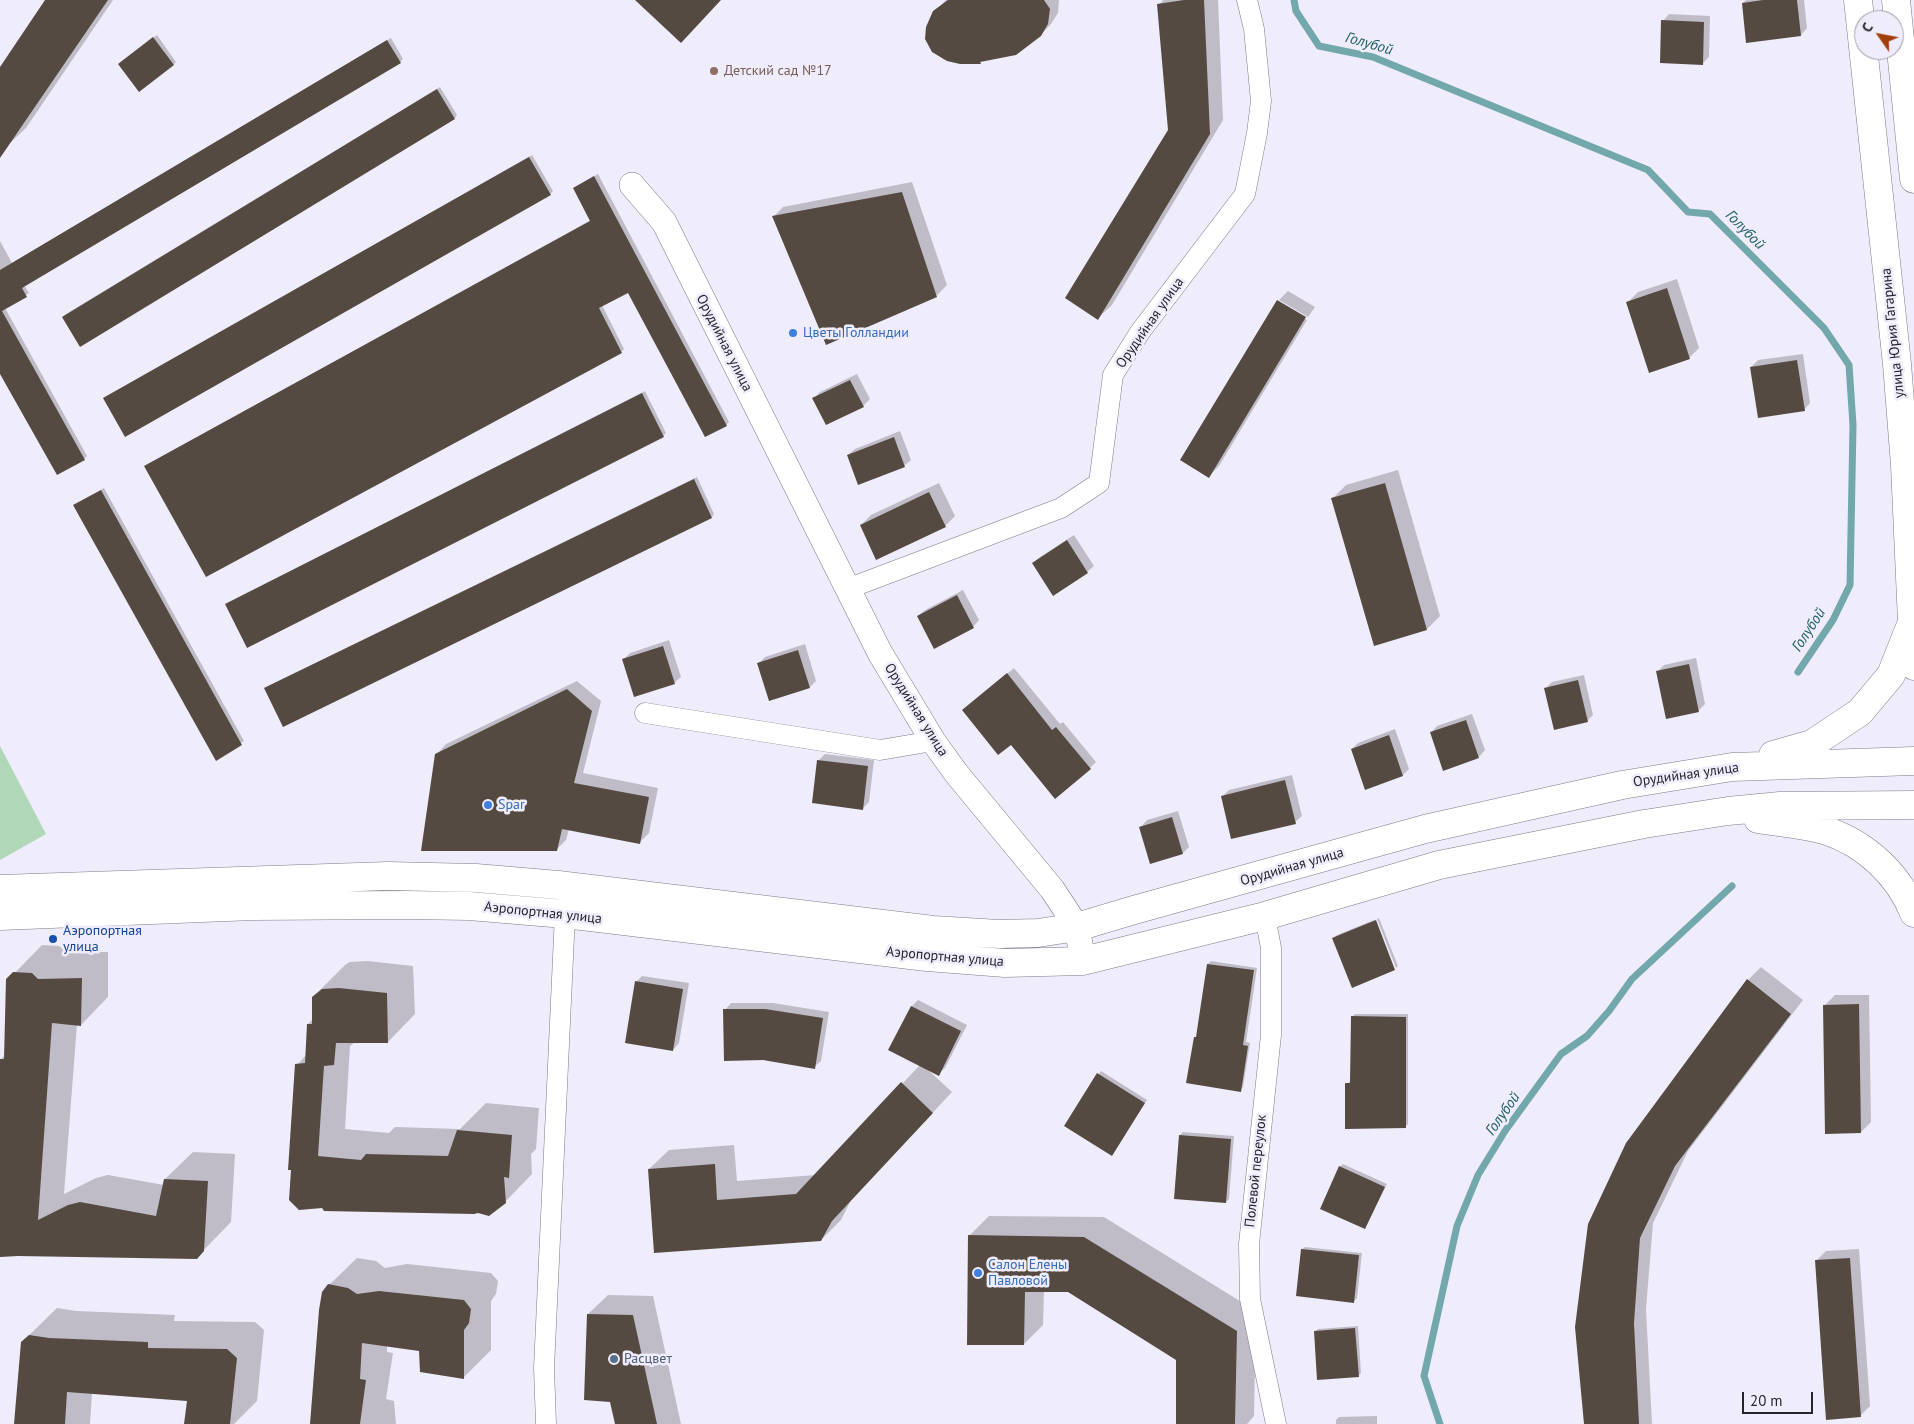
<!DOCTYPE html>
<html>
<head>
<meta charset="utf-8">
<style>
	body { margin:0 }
	#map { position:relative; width:1914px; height:1424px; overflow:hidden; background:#efecfb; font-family:"PT Sans",sans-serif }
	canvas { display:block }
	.north { position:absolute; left:1854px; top:10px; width:50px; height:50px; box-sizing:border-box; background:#efecfb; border:1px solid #9f9ca8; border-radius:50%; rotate:303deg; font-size:14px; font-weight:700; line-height:20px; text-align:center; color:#26252b }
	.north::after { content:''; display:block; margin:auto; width:18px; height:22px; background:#a23e0c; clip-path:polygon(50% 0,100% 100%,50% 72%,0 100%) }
	.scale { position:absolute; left:1742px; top:1392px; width:71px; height:22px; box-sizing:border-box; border:2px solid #26252b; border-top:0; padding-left:6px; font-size:15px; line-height:18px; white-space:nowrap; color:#26252b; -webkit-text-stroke:4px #efecfb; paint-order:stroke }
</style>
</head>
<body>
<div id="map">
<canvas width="1914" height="1424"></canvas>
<div class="north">С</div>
<div class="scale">20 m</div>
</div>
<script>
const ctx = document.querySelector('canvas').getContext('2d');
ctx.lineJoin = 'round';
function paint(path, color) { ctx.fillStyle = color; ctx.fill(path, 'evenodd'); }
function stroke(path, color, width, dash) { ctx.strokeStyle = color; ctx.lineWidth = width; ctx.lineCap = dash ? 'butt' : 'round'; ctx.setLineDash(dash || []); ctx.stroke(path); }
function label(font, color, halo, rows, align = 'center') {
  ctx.font = font + ' "PT Sans",sans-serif'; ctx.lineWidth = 5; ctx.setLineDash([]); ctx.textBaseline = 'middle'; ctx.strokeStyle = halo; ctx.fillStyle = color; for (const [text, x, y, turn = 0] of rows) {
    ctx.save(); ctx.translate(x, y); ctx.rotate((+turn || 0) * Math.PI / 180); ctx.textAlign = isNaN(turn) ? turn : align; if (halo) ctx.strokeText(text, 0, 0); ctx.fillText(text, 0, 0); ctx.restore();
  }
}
paint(new Path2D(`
	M 0,746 L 46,834 L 0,860 Z`), '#b0d8b8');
paint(new Path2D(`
	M 47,0 L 113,0 L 26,128 L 6,147 L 0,143 L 0,69 Z
	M 946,0 L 1059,0 L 1058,13 L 1051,24 L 1040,35 L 983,60 L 980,63 L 934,12 Z
	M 1163,0 L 1218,0 L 1223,120 L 1112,305 L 1098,318 L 1169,130 L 1159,5 Z
	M 1746,0 L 1804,0 L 1807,28 L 1801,35 L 1743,3 Z
	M 1669,14 L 1710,16 L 1709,57 L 1703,63 L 1663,21 Z
	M 157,35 L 176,62 L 173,65 L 122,61 Z
	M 391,38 L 403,59 L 400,62 L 24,285 L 29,293 L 5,308 L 87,456 L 84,459 L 0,371 L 0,241 L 12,263 Z
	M 440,87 L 457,115 L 455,118 L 80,345 L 63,317 L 66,314 Z
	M 532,155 L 553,191 L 550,194 L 105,398 Z
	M 598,174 L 729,422 L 726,425 L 629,291 L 602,305 L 624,349 L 621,352 L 149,464 L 591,220 L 574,188 Z
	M 912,182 L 947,285 L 937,295 L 826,343 L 773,217 L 783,207 Z
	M 1677,279 L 1699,348 L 1689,358 L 1628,302 L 1638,292 Z
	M 1288,291 L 1315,307 L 1308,317 L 1279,300 Z
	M 1279,300 L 1279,303 L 1307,320 L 1219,466 L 1209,476 Z
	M 1803,354 L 1810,403 L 1804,410 L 1751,367 L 1758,360 Z
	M 857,374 L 870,399 L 863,406 L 814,399 L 820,392 Z
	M 645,391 L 666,433 L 663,436 L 227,604 Z
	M 900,431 L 911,460 L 904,466 L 848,455 L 855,449 Z
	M 1398,470 L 1440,616 L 1427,629 L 1332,499 L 1346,485 Z
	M 697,477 L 714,514 L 712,517 L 283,726 L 265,688 L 268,686 Z
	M 939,483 L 955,516 L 945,526 L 861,525 L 871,515 Z
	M 104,488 L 244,741 L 217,759 L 78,503 Z
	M 1074,535 L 1094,566 L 1087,572 L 1033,563 L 1040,557 Z
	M 963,590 L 979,620 L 973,627 L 918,616 L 925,610 Z
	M 669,640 L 681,677 L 674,683 L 623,660 L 630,653 Z
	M 805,644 L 816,681 L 810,687 L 758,664 L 765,657 Z
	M 1696,658 L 1705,704 L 1699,710 L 1657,672 L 1664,665 Z
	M 1014,668 L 1060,724 L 1063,722 L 1096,762 L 1090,768 L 1011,744 L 963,710 Z
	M 1584,675 L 1593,715 L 1587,721 L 1545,689 L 1552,682 Z
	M 577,681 L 601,701 L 583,773 L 658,788 L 649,833 L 639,843 L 569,829 L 566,840 L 556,850 L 437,754 L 446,744 Z
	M 1472,714 L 1485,750 L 1479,757 L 1431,733 L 1437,726 Z
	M 1395,729 L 1409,769 L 1403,775 L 1366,789 L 1352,749 L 1358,743 Z
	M 825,754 L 874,760 L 869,802 L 862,809 L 819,760 Z
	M 1292,775 L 1302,816 L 1295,822 L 1222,797 L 1229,790 Z
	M 1178,811 L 1189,847 L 1183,853 L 1141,827 L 1147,820 Z
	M 1379,918 L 1398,966 L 1396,968 L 1377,919 Z
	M 1374,920 L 1394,970 L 1334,938 L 1337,935 Z
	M 42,945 L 59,946 L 66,952 L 108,952 L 108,997 L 81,1025 L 77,1024 L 64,1194 L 96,1178 L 108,1175 L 164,1185 L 165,1179 L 193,1152 L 235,1154 L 231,1222 L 197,1257 L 0,1254 L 0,1060 L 5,1055 L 8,980 Z
	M 367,961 L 413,966 L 415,1014 L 388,1042 L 355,1042 L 350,1046 L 345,1129 L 389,1133 L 395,1127 L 460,1129 L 486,1103 L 539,1108 L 536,1149 L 531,1154 L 532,1174 L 505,1202 L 478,1211 L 325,1210 L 297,1065 L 306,1055 L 308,1024 L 313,1019 L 313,997 L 345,965 L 350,962 Z
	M 1211,961 L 1257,968 L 1246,1042 L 1250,1043 L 1243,1087 L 1240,1090 L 1195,1038 L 1198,1035 L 1208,964 Z
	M 1761,967 L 1803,1000 L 1688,1151 L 1653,1223 L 1646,1309 L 1652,1424 L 1585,1424 L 1577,1327 L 1748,980 Z
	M 642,976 L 689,983 L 679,1043 L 673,1050 L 636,982 Z
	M 1835,995 L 1869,995 L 1871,1122 L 1861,1132 L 1825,1005 Z
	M 918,1000 L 967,1025 L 945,1068 L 938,1074 L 927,1069 L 952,1092 L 851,1200 L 841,1220 L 821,1240 L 655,1252 L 649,1169 L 669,1150 L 734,1145 L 737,1181 L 816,1175 L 920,1065 L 889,1049 L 912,1006 Z
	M 731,1003 L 773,1003 L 829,1012 L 821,1061 L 814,1067 L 725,1010 Z
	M 1355,1014 L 1408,1014 L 1408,1124 L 1405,1127 L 1346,1084 L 1351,1081 L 1352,1017 Z
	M 1101,1071 L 1147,1100 L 1112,1154 L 1066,1125 Z
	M 1183,1132 L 1234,1136 L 1229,1199 L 1226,1202 L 1180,1135 Z
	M 1343,1164 L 1387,1184 L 1365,1228 L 1340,1167 Z
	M 989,1216 L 1104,1217 L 1256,1311 L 1254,1416 L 1247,1424 L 1177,1424 L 1178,1359 L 1068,1291 L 1044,1291 L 1043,1325 L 1024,1344 L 970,1235 Z
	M 1305,1247 L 1362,1253 L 1357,1298 L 1354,1301 L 1302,1249 Z
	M 1859,1249 L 1870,1406 L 1860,1416 L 1816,1261 L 1826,1251 Z
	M 357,1258 L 376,1261 L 385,1268 L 407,1264 L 491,1273 L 498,1281 L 496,1294 L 491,1301 L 491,1350 L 464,1377 L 420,1350 L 387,1345 L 387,1352 L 393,1353 L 386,1399 L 394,1401 L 396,1424 L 312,1424 L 329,1285 Z
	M 608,1295 L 653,1296 L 681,1424 L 616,1424 L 588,1314 Z
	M 57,1308 L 76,1311 L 175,1315 L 174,1321 L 255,1322 L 264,1330 L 257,1401 L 234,1424 L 195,1424 L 188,1400 L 92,1393 L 90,1424 L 16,1424 L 22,1342 Z
	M 1358,1326 L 1361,1373 L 1358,1376 L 1315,1332 L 1318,1329 Z
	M 1377,1416 L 1377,1424 L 1336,1424 L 1336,1420 L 1339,1417 Z`), '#0003');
stroke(new Path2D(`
	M 1294,0 L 1296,11 L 1319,46 L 1373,57 L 1648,170 L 1688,212 L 1710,214 L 1824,328 L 1849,365 L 1853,425 L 1850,585 L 1833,620 L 1798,672
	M 1440,1424 L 1424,1376 L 1457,1226 L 1478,1175 L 1505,1131 L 1561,1054 L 1587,1036 L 1609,1011 L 1632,979 L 1732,886`), '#72a7ac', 7);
paint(new Path2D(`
	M 45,0 L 108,0 L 0,158 L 0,67 Z
	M 635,0 L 721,0 L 681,43 Z
	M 948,0 L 1044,0 L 1050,9 L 1048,24 L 1041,36 L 1016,55 L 980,62 L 981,64 L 960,64 L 947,61 L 932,52 L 925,39 L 926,27 L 933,11 Z
	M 1184,0 L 1204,0 L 1210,134 L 1098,320 L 1065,298 L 1168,130 L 1157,4 Z
	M 1763,0 L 1797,0 L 1801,36 L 1746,43 L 1742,3 Z
	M 1661,20 L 1704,22 L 1703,65 L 1660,63 Z
	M 153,37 L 174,65 L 139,92 L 118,64 Z
	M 387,40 L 401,63 L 22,288 L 27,297 L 2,311 L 85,460 L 57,475 L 0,374 L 0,270 Z
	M 437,89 L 455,119 L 80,347 L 62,317 Z
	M 529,157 L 551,195 L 125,437 L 103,398 Z
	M 594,176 L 727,426 L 705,437 L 628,293 L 599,308 L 622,353 L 206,577 L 144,466 L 590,221 L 573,188 Z
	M 902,192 L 937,297 L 826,345 L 772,216 Z
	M 1667,288 L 1690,359 L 1649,373 L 1626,302 Z
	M 1277,300 L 1306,317 L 1209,478 L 1180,460 Z
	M 1797,360 L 1805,411 L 1758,418 L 1750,367 Z
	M 850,380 L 864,407 L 826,425 L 812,398 Z
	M 642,393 L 664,437 L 247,648 L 225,604 Z
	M 894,437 L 905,467 L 858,485 L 847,455 Z
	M 694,479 L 712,518 L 283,727 L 264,688 Z
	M 1385,483 L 1427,630 L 1374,646 L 1331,498 Z
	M 101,490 L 242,745 L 216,761 L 73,505 Z
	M 929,492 L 946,527 L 876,560 L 860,525 Z
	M 1067,540 L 1088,573 L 1053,596 L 1032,563 Z
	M 957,595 L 974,628 L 934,649 L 917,616 Z
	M 663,646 L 675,684 L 634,697 L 622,659 Z
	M 798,650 L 810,688 L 769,701 L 757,663 Z
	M 1689,664 L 1699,712 L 1666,719 L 1656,671 Z
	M 1007,673 L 1052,730 L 1056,727 L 1091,769 L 1055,799 L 1011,745 L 998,755 L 962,710 Z
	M 1578,680 L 1588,722 L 1554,730 L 1544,688 Z
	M 567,689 L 592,711 L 574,783 L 649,797 L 640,844 L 562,829 L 557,851 L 421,851 L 435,754 Z
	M 1466,720 L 1479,758 L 1443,771 L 1430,732 Z
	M 1389,735 L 1403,776 L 1365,790 L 1351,749 Z
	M 817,760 L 868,766 L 863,810 L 812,803 Z
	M 1285,780 L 1296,824 L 1231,839 L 1221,796 Z
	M 1172,817 L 1183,854 L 1150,864 L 1139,827 Z
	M 1376,920 L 1395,970 L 1352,988 L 1332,938 Z
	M 1207,964 L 1254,970 L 1243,1045 L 1248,1046 L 1241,1092 L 1186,1083 L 1194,1037 L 1196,1037 Z
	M 13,972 L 32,973 L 38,979 L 82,978 L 81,1026 L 52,1023 L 38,1220 L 68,1205 L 80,1202 L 156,1216 L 164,1179 L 208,1181 L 204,1251 L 197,1259 L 18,1256 L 0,1257 L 0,1059 L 4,1059 L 6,979 Z
	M 1747,979 L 1791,1014 L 1675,1166 L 1640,1238 L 1634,1323 L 1639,1424 L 1584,1424 L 1575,1327 L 1588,1224 L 1626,1143 Z
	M 635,981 L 683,989 L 673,1051 L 625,1043 Z
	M 339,988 L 387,993 L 388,1043 L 336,1043 L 334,1065 L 324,1066 L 318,1156 L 361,1160 L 366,1154 L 448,1156 L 457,1130 L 512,1135 L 509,1178 L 504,1177 L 506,1203 L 489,1216 L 478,1213 L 474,1214 L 324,1211 L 322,1208 L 299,1210 L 289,1200 L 291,1170 L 288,1170 L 295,1064 L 305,1063 L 307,1024 L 312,1024 L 312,997 L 322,989 Z
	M 1859,1004 L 1861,1133 L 1825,1134 L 1823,1005 Z
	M 911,1006 L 961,1031 L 939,1076 L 888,1050 Z
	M 723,1009 L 765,1009 L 823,1018 L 815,1069 L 763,1060 L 724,1061 Z
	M 1351,1016 L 1406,1017 L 1406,1128 L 1345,1129 L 1345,1083 L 1350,1083 Z
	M 1097,1073 L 1145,1103 L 1112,1156 L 1064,1126 Z
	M 901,1082 L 933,1113 L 832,1221 L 821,1241 L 654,1253 L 648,1169 L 715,1164 L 717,1200 L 796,1194 Z
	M 1179,1135 L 1231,1139 L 1226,1203 L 1174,1199 Z
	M 1339,1166 L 1385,1187 L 1365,1229 L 1320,1209 Z
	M 968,1235 L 1084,1237 L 1237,1331 L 1235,1424 L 1176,1424 L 1176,1360 L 1068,1292 L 1025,1292 L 1024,1345 L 967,1345 Z
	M 1301,1249 L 1359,1255 L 1354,1303 L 1296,1296 Z
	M 1850,1258 L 1861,1417 L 1826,1420 L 1815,1260 Z
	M 328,1284 L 348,1288 L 357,1294 L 379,1291 L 464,1300 L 471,1309 L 469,1323 L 464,1330 L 464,1379 L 420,1372 L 419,1351 L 362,1343 L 360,1379 L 366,1380 L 360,1424 L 310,1424 L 319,1310 L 322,1292 Z
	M 587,1314 L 633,1315 L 657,1424 L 615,1424 L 610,1402 L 584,1400 Z
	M 1355,1328 L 1359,1377 L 1317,1380 L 1314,1331 Z
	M 29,1335 L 49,1338 L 148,1342 L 148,1348 L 227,1349 L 237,1358 L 230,1424 L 184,1424 L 187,1401 L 67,1392 L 65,1424 L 14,1424 L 21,1342 Z`), '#554a42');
const minor = new Path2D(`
	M 847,589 L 1061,508 L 1099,483 L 1113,375 L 1140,332 L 1245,194 L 1257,133 L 1261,101 L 1254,29 L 1247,0
	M 645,713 L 880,750 L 933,741
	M 1265,916 L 1271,948 L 1271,1035 L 1249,1244 L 1250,1299 L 1276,1424
	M 546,1424 L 544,1368 L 565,914`);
const tertiary = new Path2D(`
	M 632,185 L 664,222 L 880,653 L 933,741 L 956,773 L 1052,889 L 1077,927 L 1083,961`);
const secondary = new Path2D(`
	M 1773,755 L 1812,744 L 1860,712 L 1891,675 L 1912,622
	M 1758,819 C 1780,823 1805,824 1827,831 C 1866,844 1899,875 1914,913
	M 0,889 L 388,876 L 476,878 L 558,885 L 933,930 L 999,934 L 1038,933 L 1077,927 L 1134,910 L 1425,829 L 1622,785 L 1732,767 L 1914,761
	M 0,916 L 253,906 L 407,905 L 469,906 L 565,914 L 927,957 L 1005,963 L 1083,961 L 1265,916 L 1439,865 L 1644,824 L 1728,811 L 1780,806 L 1914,805`);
const primary = new Path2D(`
	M 1858,0 L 1897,364 L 1905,465 L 1914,666
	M 1896,0 L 1914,179`);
stroke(minor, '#7d7a87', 21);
stroke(tertiary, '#7d7a87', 26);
stroke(secondary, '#7d7a87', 29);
stroke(primary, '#7d7a87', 29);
stroke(minor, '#fff', 20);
stroke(tertiary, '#fff', 25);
stroke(secondary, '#fff', 28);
stroke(primary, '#fff', 28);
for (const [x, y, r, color] of [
	[714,71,5,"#8d6e63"],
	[793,333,5,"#3f7fe0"],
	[488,805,5,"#3f7fe0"],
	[53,939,5,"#1a4fb4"],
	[978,1273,5,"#3f7fe0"],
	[614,1359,5,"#5c6f8a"]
]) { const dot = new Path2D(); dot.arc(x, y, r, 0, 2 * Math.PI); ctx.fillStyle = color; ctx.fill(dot); stroke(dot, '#efecfb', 2); }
label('14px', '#785e54', '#efecfb', [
	["Детский сад №17",724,71]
], 'left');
label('14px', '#26252b', '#efecfb', [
	["Орудийная улица",1150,323,-55],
	["улица Юрия Гагарина",1893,333,-96],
	["Орудийная улица",724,343,63],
	["Орудийная улица",916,710,58],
	["Орудийная улица",1686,775,-8],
	["Орудийная улица",1292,867,-16],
	["Аэропортная улица",543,913,6],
	["Аэропортная улица",945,957,5],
	["Полевой переулок",1256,1171,-84]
]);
label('14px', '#366cbe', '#efecfb', [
	["Цветы Голландии",803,333],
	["Spar",498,805],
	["Салон Елены",988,1265],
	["Павловой",988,1281]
], 'left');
label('14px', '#164399', '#efecfb', [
	["Аэропортная",63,931],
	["улица",63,947]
], 'left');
label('14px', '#4e5e75', '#efecfb', [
	["Расцвет",624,1359]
], 'left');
label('italic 15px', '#226166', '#efecfb', [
	["Голубой",1369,44,16],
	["Голубой",1745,230,45],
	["Голубой",1809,630,-57],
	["Голубой",1503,1114,-55]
]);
</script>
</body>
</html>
